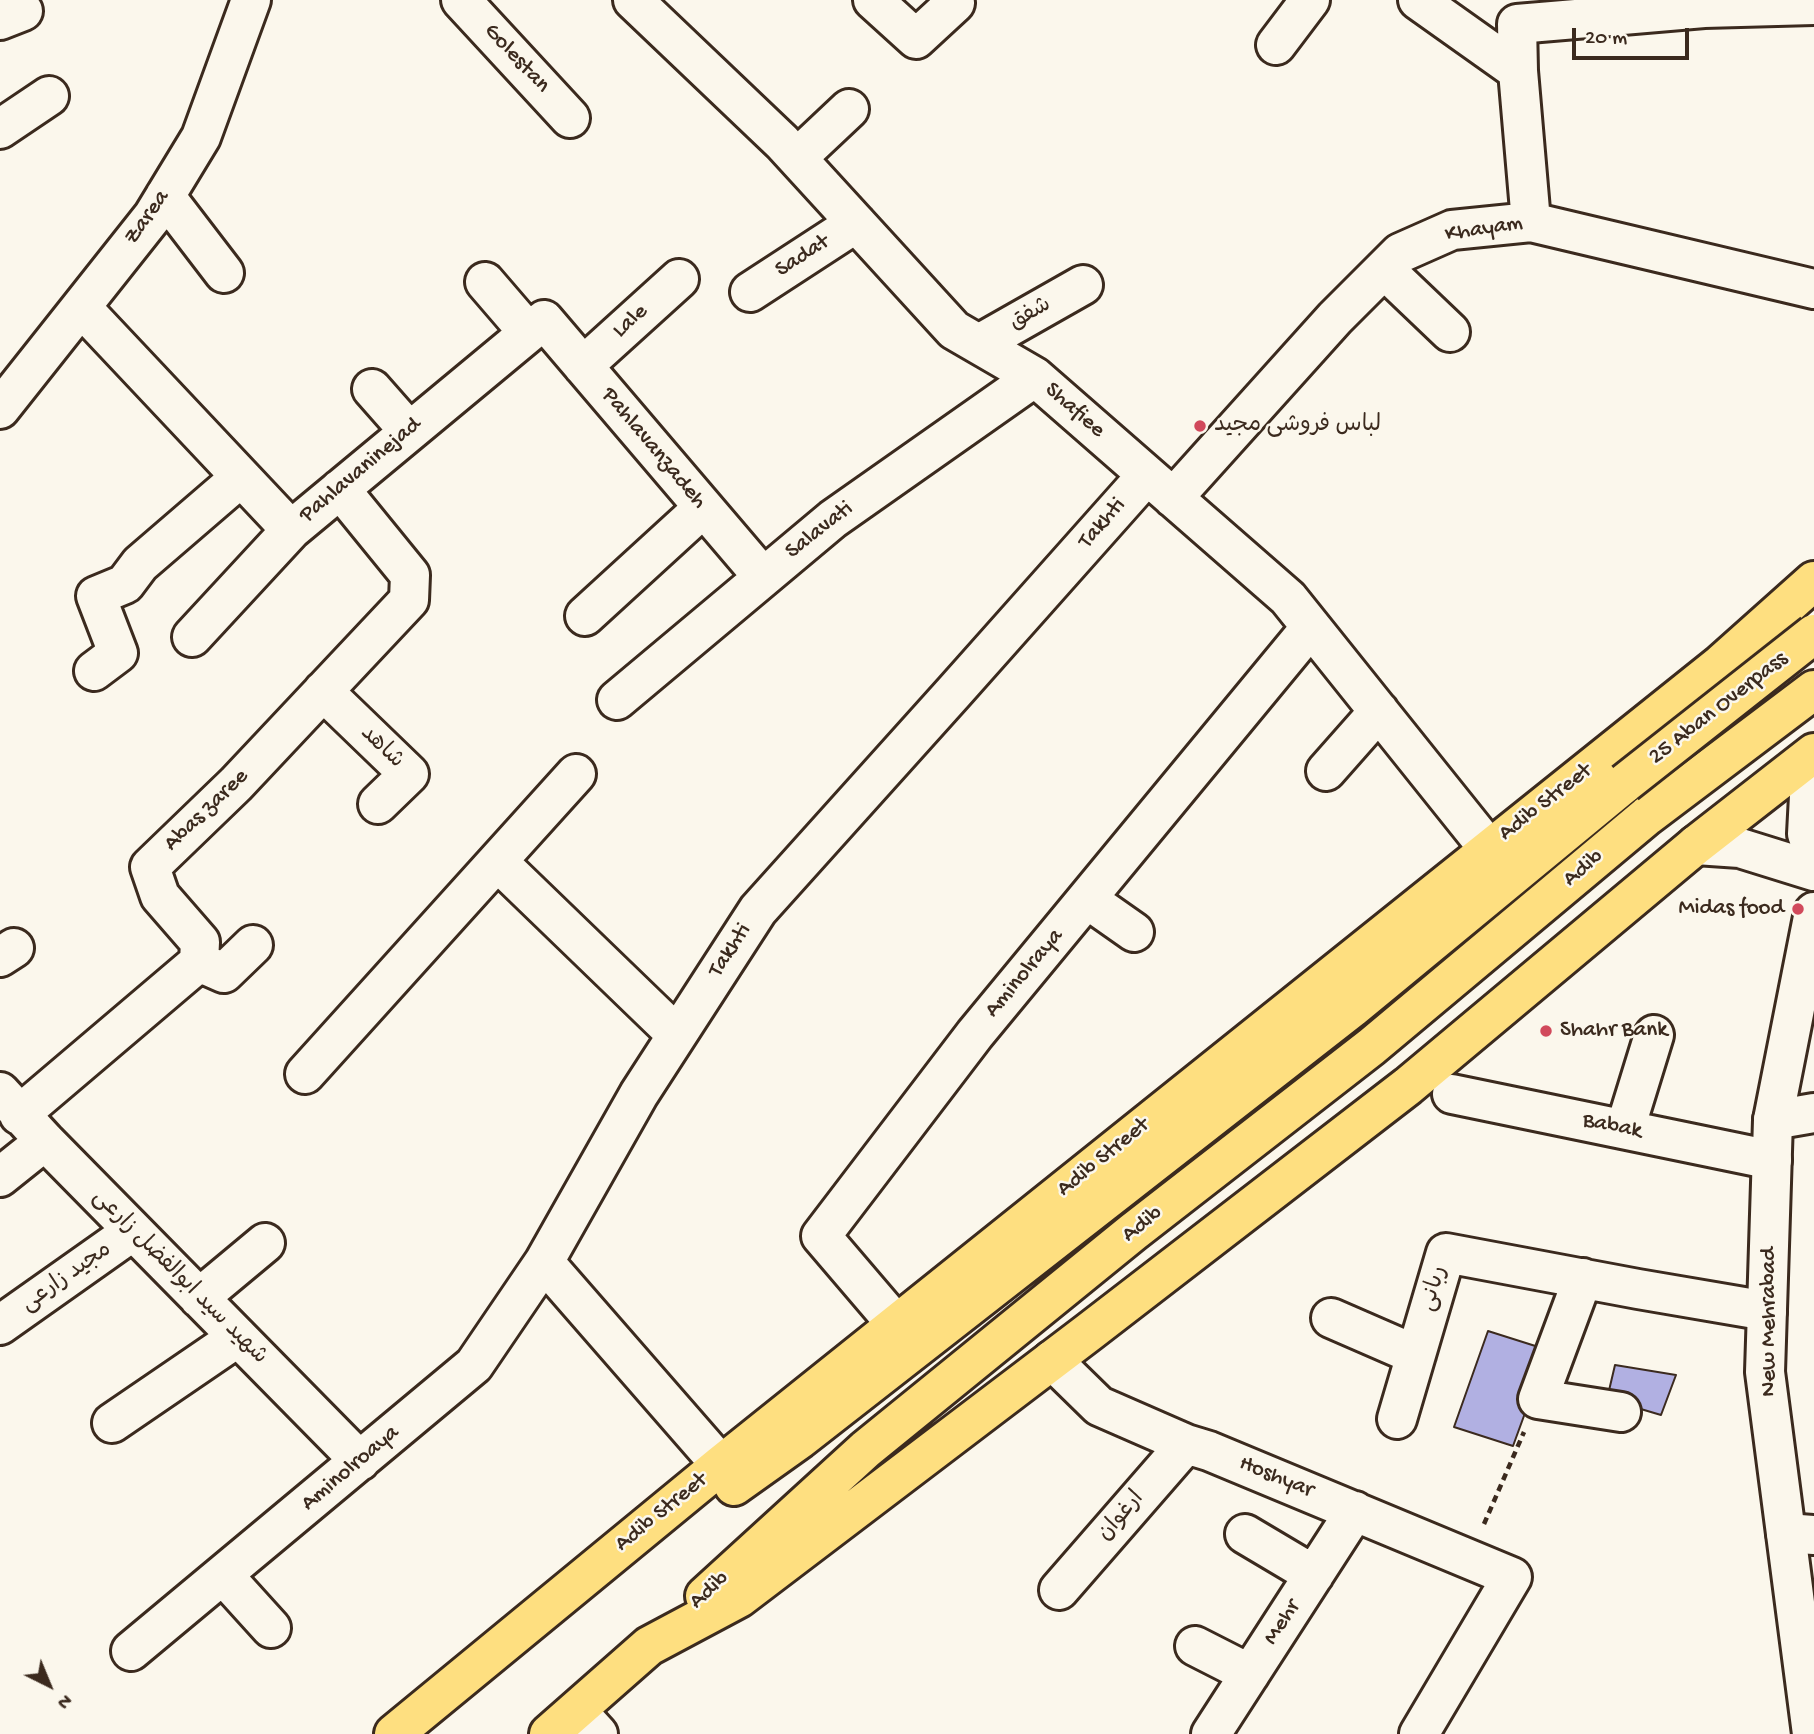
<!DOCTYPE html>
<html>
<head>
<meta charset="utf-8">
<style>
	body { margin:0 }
	#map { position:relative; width:1814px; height:1734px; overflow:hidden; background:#fbf7ec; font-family:"Gochi Hand",sans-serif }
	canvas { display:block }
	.north { position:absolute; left:14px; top:1650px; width:70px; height:70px; -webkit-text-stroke:5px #fbf7ec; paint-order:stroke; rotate:137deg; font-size:19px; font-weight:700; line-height:28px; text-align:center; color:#3b2a1e }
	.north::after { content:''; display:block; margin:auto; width:24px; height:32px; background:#3b2a1e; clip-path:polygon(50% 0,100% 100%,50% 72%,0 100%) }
	.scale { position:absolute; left:1572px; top:28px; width:117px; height:32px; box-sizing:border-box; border:4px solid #3b2a1e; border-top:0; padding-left:9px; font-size:21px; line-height:24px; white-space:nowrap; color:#3b2a1e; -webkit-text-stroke:5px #fbf7ec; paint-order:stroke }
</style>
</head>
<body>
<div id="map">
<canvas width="1814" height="1734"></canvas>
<div class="north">N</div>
<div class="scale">20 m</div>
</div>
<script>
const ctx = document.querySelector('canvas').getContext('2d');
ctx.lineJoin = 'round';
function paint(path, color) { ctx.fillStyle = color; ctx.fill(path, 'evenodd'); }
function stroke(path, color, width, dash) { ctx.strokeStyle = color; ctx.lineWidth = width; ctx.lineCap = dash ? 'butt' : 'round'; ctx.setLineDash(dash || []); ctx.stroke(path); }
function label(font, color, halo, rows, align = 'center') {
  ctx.font = font + ' "Gochi Hand","Playpen Sans Arabic",sans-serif'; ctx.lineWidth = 5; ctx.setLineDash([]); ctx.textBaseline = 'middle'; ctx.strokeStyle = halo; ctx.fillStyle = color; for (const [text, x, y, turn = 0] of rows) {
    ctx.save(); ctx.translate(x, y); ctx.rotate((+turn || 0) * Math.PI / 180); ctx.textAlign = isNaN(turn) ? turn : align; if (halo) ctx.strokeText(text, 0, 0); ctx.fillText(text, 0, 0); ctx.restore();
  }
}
const building = new Path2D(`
	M 1488,1331 L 1548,1350 L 1513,1446 L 1454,1427 Z
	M 1615,1365 L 1676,1375 L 1661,1415 L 1607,1399 Z`);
paint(building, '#b1b0e2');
stroke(building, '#3b2a1e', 2);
const street = new Path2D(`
	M 461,0 L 570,118
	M 633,0 L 782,142 L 954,330 L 1035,377 L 1288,598 L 1489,849
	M 873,0 L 916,39 L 955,3
	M 1418,0 L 1518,71
	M 0,20 L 23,11
	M 1276,45 L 1310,0
	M 0,129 L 49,96
	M 797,158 L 849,109
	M 165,196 L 224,273
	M 1531,222 L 1518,71 L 1517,24 L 1704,8 L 1814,5
	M 1384,269 L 1450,332
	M 485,282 L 528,332
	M 750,292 L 856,223
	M 81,307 L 291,530
	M 979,344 L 1083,285
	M 583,366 L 679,279
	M 372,389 L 409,431
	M 0,409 L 153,216 L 201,137 L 251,0
	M 1173,498 L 1335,318 L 1400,253 L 1452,230 L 1531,222 L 1814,289
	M 585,616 L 703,508
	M 192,637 L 291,530 L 544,320 L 763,577
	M 94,671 L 118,653 L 96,596 L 125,584 L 140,564 L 241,477
	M 323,691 L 409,774 L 378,804
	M 617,700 L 833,519 L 1035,377
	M 1326,771 L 1379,711
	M 498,862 L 677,1035
	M 1087,899 L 1134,932
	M 0,957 L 14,948
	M 199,962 L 224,973 L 253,945
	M 305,1074 L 576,774
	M 0,1092 L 45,1141 L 360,1461
	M 1452,1094 L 1772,1160
	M 19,1115 L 199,962 L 200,942 L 160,896 L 150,867 L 236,784 L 409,600 L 410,575 L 340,489
	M 1773,1120 L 1814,1113
	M 1625,1129 L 1654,1035
	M 0,1177 L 45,1141
	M 1583,1278 L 1538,1399 L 1621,1412
	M 199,1298 L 265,1243
	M 1331,1318 L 1416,1355
	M 0,1325 L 133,1231
	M 897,1325 L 821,1236 L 975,1034 L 1311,627
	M 1052,1360 L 1099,1406 L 1186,1444 L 1209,1451 L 1512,1577 L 1419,1734
	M 1397,1419 L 1446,1253 L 1638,1289 L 1767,1311
	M 112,1423 L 238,1337
	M 721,1465 L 544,1262 L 639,1094 L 758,910 L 954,692 L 1147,475
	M 1786,1533 L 1814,1535
	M 1245,1534 L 1314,1575
	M 223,1575 L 271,1628
	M 1059,1590 L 1186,1444
	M 1195,1646 L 1250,1674
	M 131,1651 L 474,1365 L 544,1262
	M 577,1711 L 598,1734
	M 1211,1734 L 1355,1511`);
const secondary = new Path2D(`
	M 1814,767 L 1810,777 L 1807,834 L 1814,853
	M 1696,845 L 1740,848 L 1814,871
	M 1812,1734 L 1765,1372 L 1773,1120 L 1814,912`);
const primary = new Path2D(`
	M 734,1486 L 800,1439 L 1352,1008 L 1625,783
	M 705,1596 L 866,1449 L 1133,1232 L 1371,1047 L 1647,816 L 1814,690
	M 394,1734 L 721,1465 L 1721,664 L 1814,581
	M 549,1734 L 649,1646 L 739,1598 L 1089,1332 L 1408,1086 L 1696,845 L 1814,753`);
stroke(street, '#3b2a1e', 44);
stroke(secondary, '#3b2a1e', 44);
stroke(primary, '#3b2a1e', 44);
stroke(new Path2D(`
	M 1484,1524 L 1524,1432`), '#3b2a1e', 4.5, [7, 5]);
stroke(street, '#fbf7ec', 38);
stroke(secondary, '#fbf7ec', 38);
stroke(primary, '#fedf80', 38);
const primaryBridge = new Path2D(`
	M 1625,783 L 1814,634`);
stroke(primaryBridge, '#3b2a1e', 44, []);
stroke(primaryBridge, '#fedf80', 38);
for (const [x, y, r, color] of [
	[1200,426,7,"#d1495b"],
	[1798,909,7,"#d1495b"],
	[1546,1031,7,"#d1495b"]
]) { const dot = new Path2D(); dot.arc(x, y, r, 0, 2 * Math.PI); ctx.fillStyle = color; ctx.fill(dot); stroke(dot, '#fbf7ec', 2.5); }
label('23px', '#3b2a1e', '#fbf7ec', [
	["Golestan",516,59,47],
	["Zarea",148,218,-55],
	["Khayam",1484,230,-9],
	["Sadat",803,257,-33],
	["شفق",1031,315,-30],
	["Lale",631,322,-42],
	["Shafiee",1074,411,41],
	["Pahlavanzadeh",653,449,50],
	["Pahlavaninejad",361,471,-40],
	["Takhti",1103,524,-49],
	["Salavati",820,531,-38],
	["25 Aban Overpass",1719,709,-38],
	["شاهد",381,748,44],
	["Adib Street",1546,803,-38],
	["Abas zaree",207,811,-44],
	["Adib",1584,869,-40],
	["Takhti",731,951,-57],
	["Aminolraya",1025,974,-50],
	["Babak",1612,1127,11],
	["Adib Street",1104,1158,-39],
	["Adib",1143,1225,-38],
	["مجید زارعی",67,1278,-35],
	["شهید سید ابوالفضل زارعی",179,1278,45],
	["ربانی",1435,1289,-73],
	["New Mehrabad",1770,1322,-90],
	["Aminolroaya",351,1469,-40],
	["Hoshyar",1276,1478,22],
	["Adib Street",662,1513,-39],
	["ارغوان",1122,1517,-49],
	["Adib",710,1591,-42],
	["Mehr",1283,1623,-57]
]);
label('23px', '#3b2a1e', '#fbf7ec', [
	["لباس فروشی مجید",1214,426],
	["Midas food",1784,909,"right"],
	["Shahr Bank",1560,1031]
], 'left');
</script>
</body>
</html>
